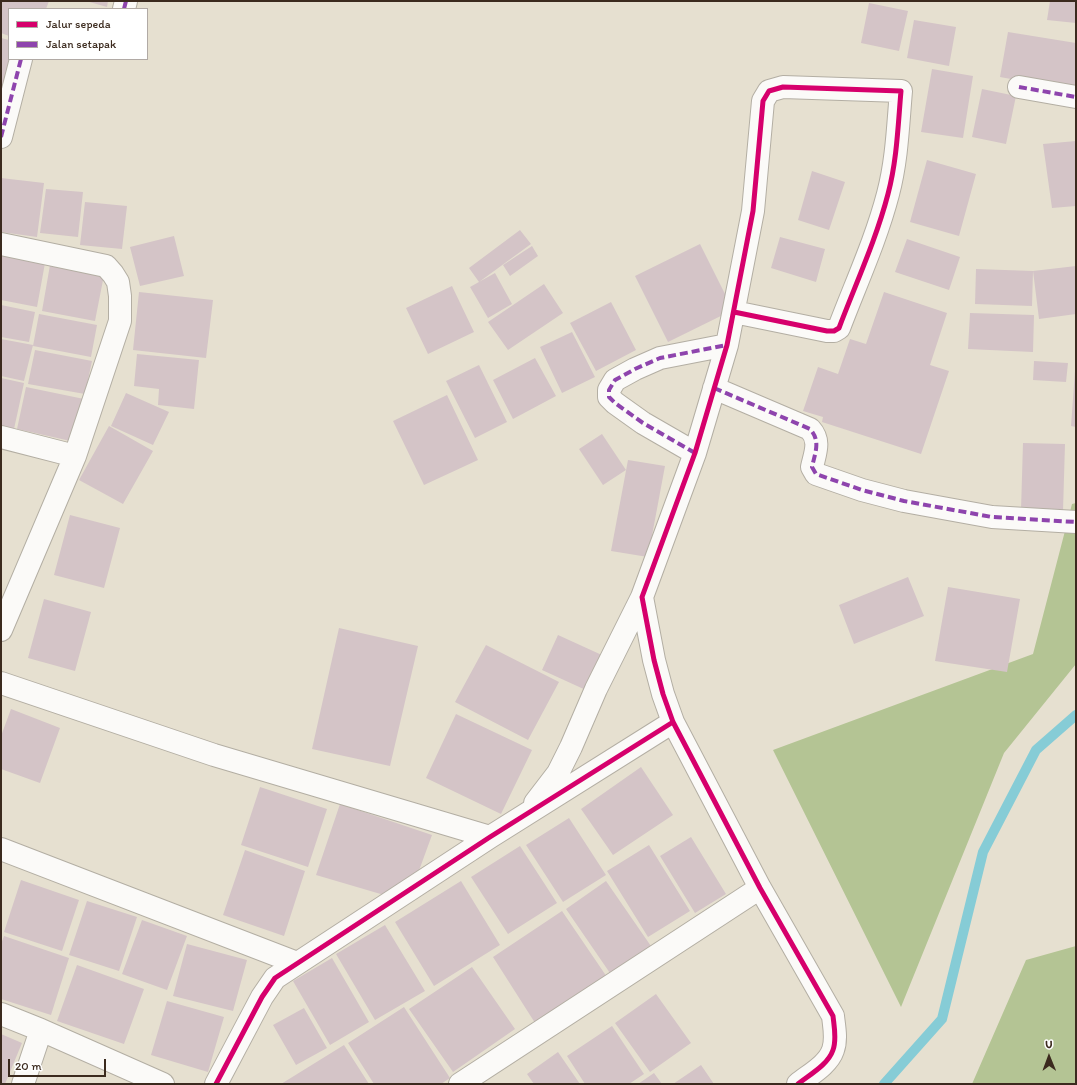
<!DOCTYPE html>
<html>
<head>
<meta charset="utf-8">
<style>
	body { margin:0 }
	#map { position:relative; width:1077px; height:1085px; overflow:hidden; background:#e6e0d0; font-family:Itim,sans-serif }
	canvas { display:block }
	.frame { position:absolute; inset:0; border:2px solid #3b2a1e; pointer-events:none }
	.legend { position:absolute; left:8px; top:8px; width:140px; height:52px; box-sizing:border-box; background:#fff; border:1px solid #b1aaa5; margin:0; padding:5px 7px; list-style:none; font-size:12px; color:#3b2a1e }
	.legend li { display:flex; align-items:center; gap:8px; height:20px }
	.legend b { width:20px; border:1px solid #b1aaa5 }
	.north { position:absolute; left:1029px; top:1037px; width:40px; height:40px; -webkit-text-stroke:3px #fff; paint-order:stroke; rotate:359deg; font-size:11px; font-weight:700; line-height:16px; text-align:center; color:#3b2a1e }
	.north::after { content:''; display:block; margin:auto; width:14px; height:18px; background:#3b2a1e; clip-path:polygon(50% 0,100% 100%,50% 72%,0 100%) }
	.scale { position:absolute; left:8px; top:1059px; width:98px; height:18px; box-sizing:border-box; border:2px solid #3b2a1e; border-top:0; padding-left:5px; font-size:12px; line-height:14px; white-space:nowrap; color:#3b2a1e; -webkit-text-stroke:3px #fff; paint-order:stroke }
</style>
</head>
<body>
<div id="map">
<canvas width="1077" height="1085"></canvas>
<div class="frame"></div>
<ul class="legend">
<li><b style="height:5px;background:#d6006c"></b>Jalur sepeda</li>
<li><b style="height:5px;background:#8e44ad"></b>Jalan setapak</li>
</ul>
<div class="north">U</div>
<div class="scale">20 m</div>
</div>
<script>
const ctx = document.querySelector('canvas').getContext('2d');
ctx.lineJoin = 'round';
function paint(path, color) { ctx.fillStyle = color; ctx.fill(path, 'evenodd'); }
function stroke(path, color, width, dash) { ctx.strokeStyle = color; ctx.lineWidth = width; ctx.lineCap = dash ? 'butt' : 'round'; ctx.setLineDash(dash || []); ctx.stroke(path); }
paint(new Path2D(`
	M 1076,503 L 1076,664 L 1004,753 L 901,1007 L 773,750 L 1033,654 L 1072,504 Z
	M 1076,946 L 1076,1084 L 972,1084 L 1026,960 Z`), '#b4c494');
stroke(new Path2D(`
	M 884,1084 L 942,1019 L 983,852 L 1036,750 L 1076,715`), '#86ccd6', 10);
paint(new Path2D(`
	M 1,1 L 49,1 L 46,9 L 9,9 L 9,36 L 1,33 Z
	M 86,1 L 108,1 L 107,7 Z
	M 1050,1 L 1076,1 L 1076,23 L 1047,20 Z
	M 869,3 L 908,11 L 899,51 L 861,43 Z
	M 914,20 L 956,27 L 949,66 L 907,58 Z
	M 1008,32 L 1076,43 L 1076,91 L 1000,77 Z
	M 1,38 L 9,40 L 9,59 L 14,59 L 1,101 Z
	M 932,69 L 973,76 L 963,138 L 921,132 Z
	M 982,89 L 1016,96 L 1006,144 L 972,137 Z
	M 1076,141 L 1076,206 L 1052,208 L 1043,144 Z
	M 927,160 L 976,174 L 959,236 L 910,222 Z
	M 812,171 L 845,182 L 829,230 L 798,220 Z
	M 1,178 L 44,183 L 37,237 L 1,232 Z
	M 46,189 L 83,192 L 78,237 L 40,233 Z
	M 85,202 L 127,206 L 122,249 L 80,245 Z
	M 520,230 L 531,244 L 479,282 L 469,268 Z
	M 174,236 L 184,276 L 140,286 L 130,247 Z
	M 780,237 L 825,249 L 816,282 L 771,268 Z
	M 907,239 L 960,257 L 949,290 L 895,272 Z
	M 700,244 L 733,310 L 668,342 L 635,276 Z
	M 532,246 L 538,256 L 510,276 L 503,265 Z
	M 1,255 L 45,263 L 37,307 L 1,300 Z
	M 50,265 L 104,275 L 95,321 L 42,311 Z
	M 1076,266 L 1076,314 L 1039,319 L 1033,271 Z
	M 976,269 L 1033,271 L 1032,306 L 975,304 Z
	M 495,273 L 512,304 L 488,318 L 470,287 Z
	M 544,284 L 563,313 L 508,350 L 488,322 Z
	M 452,286 L 474,332 L 428,354 L 406,308 Z
	M 139,292 L 213,300 L 206,358 L 133,350 Z
	M 884,292 L 947,313 L 930,365 L 949,371 L 921,454 L 822,422 L 823,417 L 803,411 L 818,367 L 838,374 L 850,339 L 866,344 Z
	M 611,302 L 636,350 L 596,371 L 570,323 Z
	M 1,305 L 35,312 L 29,342 L 1,337 Z
	M 970,313 L 1034,315 L 1033,352 L 968,349 Z
	M 39,314 L 97,325 L 91,357 L 33,346 Z
	M 572,332 L 595,377 L 562,393 L 540,347 Z
	M 1,339 L 33,345 L 24,381 L 1,376 Z
	M 35,350 L 92,361 L 85,394 L 28,384 Z
	M 137,354 L 199,360 L 194,409 L 158,405 L 159,389 L 134,386 Z
	M 535,358 L 556,396 L 513,419 L 493,380 Z
	M 1034,361 L 1068,363 L 1066,382 L 1033,380 Z
	M 479,365 L 507,422 L 475,438 L 446,381 Z
	M 1075,371 L 1076,371 L 1076,427 L 1071,426 Z
	M 1,378 L 24,383 L 14,429 L 1,426 Z
	M 26,387 L 84,399 L 75,442 L 17,429 Z
	M 126,393 L 169,412 L 153,445 L 111,426 Z
	M 447,395 L 478,460 L 424,485 L 393,421 Z
	M 109,426 L 153,451 L 123,504 L 79,480 Z
	M 602,434 L 626,470 L 603,485 L 579,449 Z
	M 1023,443 L 1065,444 L 1063,511 L 1021,510 Z
	M 628,460 L 665,466 L 648,557 L 611,551 Z
	M 70,515 L 120,528 L 104,588 L 54,575 Z
	M 908,577 L 924,616 L 854,644 L 839,605 Z
	M 948,587 L 1020,599 L 1007,672 L 935,661 Z
	M 44,599 L 91,612 L 75,671 L 28,658 Z
	M 339,628 L 418,646 L 390,766 L 312,749 Z
	M 558,635 L 604,656 L 588,691 L 542,670 Z
	M 486,645 L 559,682 L 528,740 L 455,702 Z
	M 11,709 L 60,728 L 40,783 L 1,769 L 1,736 Z
	M 456,714 L 532,750 L 501,814 L 426,778 Z
	M 641,767 L 673,815 L 613,855 L 581,809 Z
	M 260,787 L 327,809 L 308,867 L 241,845 Z
	M 340,804 L 432,835 L 417,876 L 384,895 L 316,875 Z
	M 569,818 L 606,875 L 563,902 L 526,845 Z
	M 691,837 L 726,894 L 695,913 L 660,856 Z
	M 649,845 L 690,911 L 648,937 L 607,871 Z
	M 520,846 L 557,903 L 508,934 L 471,877 Z
	M 245,850 L 305,871 L 284,936 L 223,915 Z
	M 21,880 L 79,900 L 62,951 L 4,932 Z
	M 461,881 L 500,945 L 434,986 L 395,922 Z
	M 606,881 L 653,949 L 612,976 L 566,909 Z
	M 87,901 L 137,917 L 119,971 L 69,955 Z
	M 562,911 L 609,980 L 537,1026 L 493,957 Z
	M 142,920 L 187,936 L 167,990 L 122,974 Z
	M 385,925 L 425,991 L 375,1020 L 336,954 Z
	M 4,936 L 69,958 L 51,1015 L 1,999 L 1,944 Z
	M 187,944 L 247,960 L 233,1011 L 173,996 Z
	M 332,958 L 369,1022 L 330,1045 L 293,981 Z
	M 77,965 L 144,989 L 124,1044 L 57,1021 Z
	M 472,967 L 515,1029 L 453,1072 L 409,1009 Z
	M 656,994 L 691,1043 L 650,1072 L 615,1023 Z
	M 167,1001 L 224,1017 L 208,1072 L 151,1055 Z
	M 404,1007 L 450,1078 L 441,1084 L 374,1084 L 348,1043 Z
	M 304,1008 L 327,1048 L 296,1065 L 273,1025 Z
	M 612,1026 L 644,1074 L 629,1084 L 585,1084 L 567,1056 Z
	M 1,1034 L 22,1043 L 5,1084 L 1,1084 Z
	M 344,1045 L 369,1084 L 281,1084 Z
	M 558,1052 L 580,1084 L 534,1084 L 527,1074 Z
	M 701,1065 L 714,1084 L 673,1084 Z
	M 654,1073 L 662,1084 L 638,1084 Z`), '#d4c4c7');
const minor = new Path2D(`
	M 124,9 L 126,1
	M 1019,87 L 1076,97
	M 1,137 L 21,59
	M 1,244 L 106,266 L 113,274 L 118,282 L 120,296 L 120,321 L 75,456 L 1,630
	M 734,312 L 827,331 L 834,331 L 839,328 C 856,283 876,240 888,194 C 897,160 898,125 901,91 L 783,87 L 769,91 L 763,101 L 753,211 L 727,345 L 695,453 L 642,597 L 654,660 L 663,694 L 673,722 L 760,888 L 833,1016 C 834,1026 837,1039 833,1050 C 828,1065 809,1075 798,1084
	M 714,388 L 810,429 C 821,441 815,453 812,467 L 816,474 L 862,490 L 904,501 L 992,517 L 1076,522
	M 1,437 L 75,456
	M 695,453 L 643,423 L 615,403 L 609,397 L 609,390 L 615,380 L 635,369 L 660,358 L 727,345
	M 1,683 L 214,755 L 490,837
	M 535,803 L 558,773 L 571,747 L 596,689 L 642,597
	M 1,849 L 297,963
	M 1,1014 L 41,1030 L 163,1084
	M 23,1084 L 41,1030
	M 216,1084 L 262,997 L 275,978 L 490,837 L 673,722
	M 460,1084 L 760,888`);
stroke(minor, '#b3aea3', 24);
stroke(minor, '#fbfaf8', 22);
stroke(new Path2D(`
	M 124,9 L 126,1
	M 1019,87 L 1076,97
	M 1,137 L 21,59
	M 714,388 L 810,429 C 821,441 815,453 812,467 L 816,474 L 862,490 L 904,501 L 992,517 L 1076,522
	M 695,453 L 643,423 L 615,403 L 609,397 L 609,390 L 615,380 L 635,369 L 660,358 L 727,345`), '#8e44ad', 4, [8, 4]);
stroke(new Path2D(`
	M 734,312 L 827,331 L 834,331 L 839,328 C 856,283 876,240 888,194 C 897,160 898,125 901,91 L 783,87 L 769,91 L 763,101 L 753,211 L 727,345 L 695,453 L 642,597 L 654,660 L 663,694 L 673,722 L 760,888 L 833,1016 C 834,1026 837,1039 833,1050 C 828,1065 809,1075 798,1084
	M 216,1084 L 262,997 L 275,978 L 490,837 L 673,722`), '#d6006c', 5);
</script>
</body>
</html>
